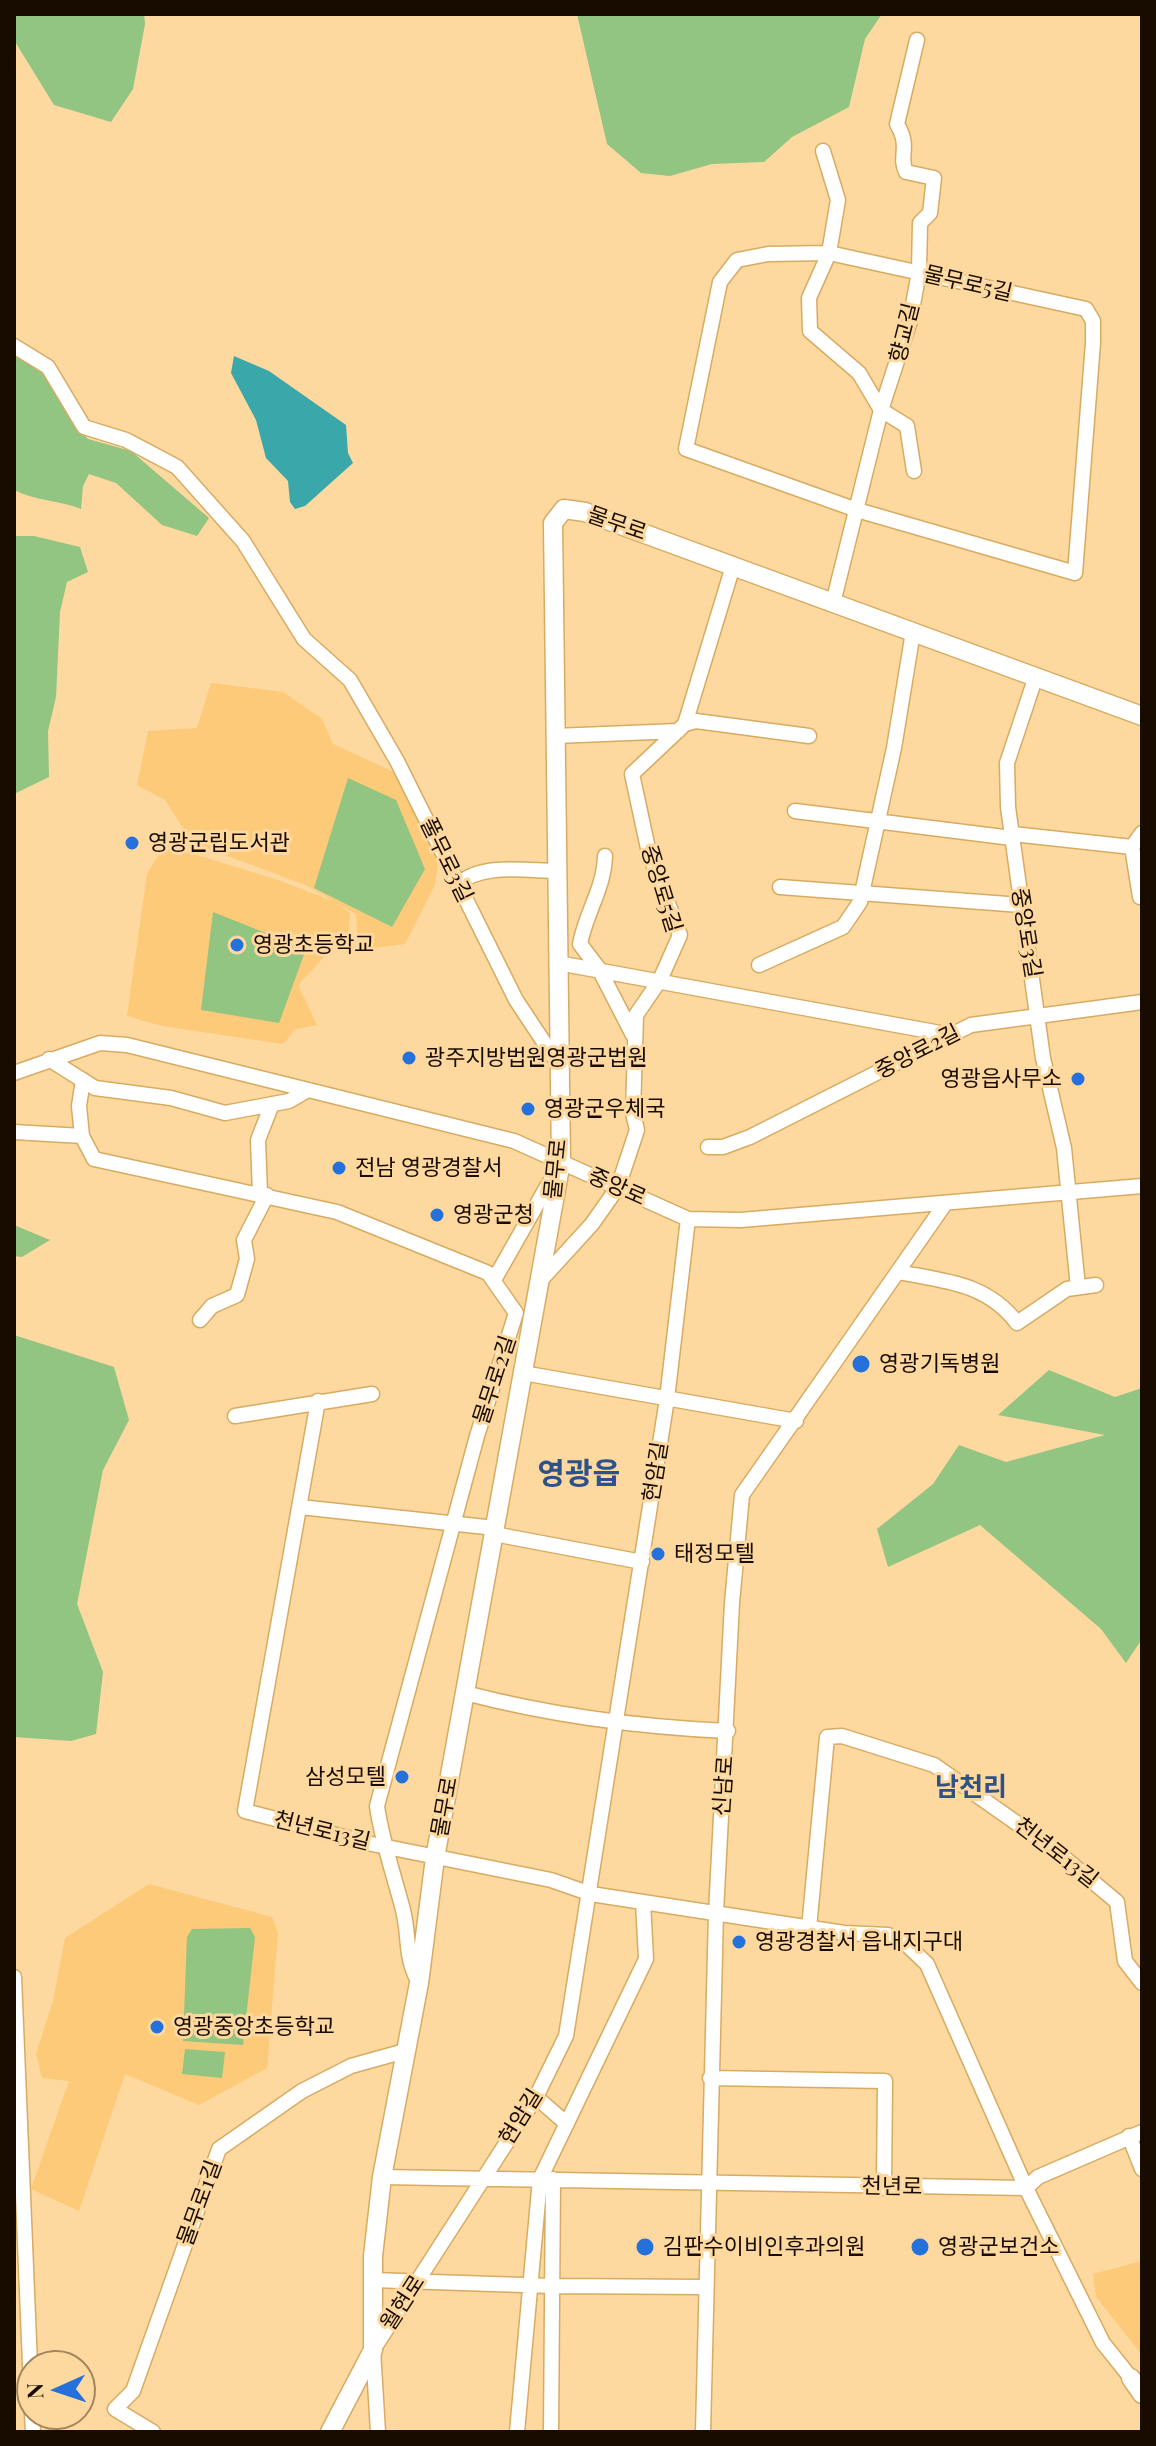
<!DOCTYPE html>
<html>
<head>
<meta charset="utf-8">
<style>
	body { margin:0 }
	#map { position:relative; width:1156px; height:2446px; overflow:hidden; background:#fdd89f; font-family:"Playfair Display",serif }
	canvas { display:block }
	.frame { position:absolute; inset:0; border:16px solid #180c00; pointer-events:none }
	.north { position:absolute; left:16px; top:2350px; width:80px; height:80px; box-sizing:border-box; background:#fdd89f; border:2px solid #a1865f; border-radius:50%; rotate:267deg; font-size:22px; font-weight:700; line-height:32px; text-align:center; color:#180c00 }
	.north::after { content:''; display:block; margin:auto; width:28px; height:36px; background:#2571dc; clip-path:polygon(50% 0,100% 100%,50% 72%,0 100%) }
</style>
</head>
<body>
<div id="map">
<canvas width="1156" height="2446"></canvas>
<div class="frame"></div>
<div class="north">N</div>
</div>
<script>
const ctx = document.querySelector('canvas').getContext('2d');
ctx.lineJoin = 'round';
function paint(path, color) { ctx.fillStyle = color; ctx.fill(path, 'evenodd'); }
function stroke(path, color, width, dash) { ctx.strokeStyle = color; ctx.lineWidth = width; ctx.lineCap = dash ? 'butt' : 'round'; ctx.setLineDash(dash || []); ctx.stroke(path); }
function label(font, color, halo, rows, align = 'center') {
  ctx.font = font + ' "Playfair Display","Noto Sans KR",serif'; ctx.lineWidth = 6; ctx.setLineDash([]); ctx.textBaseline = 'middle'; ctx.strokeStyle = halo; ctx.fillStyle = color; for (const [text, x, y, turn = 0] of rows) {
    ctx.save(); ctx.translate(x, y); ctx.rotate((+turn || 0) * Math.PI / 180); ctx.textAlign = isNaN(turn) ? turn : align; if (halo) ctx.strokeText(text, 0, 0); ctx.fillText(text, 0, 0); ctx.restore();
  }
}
paint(new Path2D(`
	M 211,683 L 283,692 L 322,719 L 333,744 L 398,774 L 438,861 L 435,885 L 405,944 L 374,948 L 357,933 L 356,914 L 336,903 L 350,913 L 349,930 L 298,985 L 317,1025 L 296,1029 L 283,1044 L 162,1026 L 127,1016 L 147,874 L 164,845 L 278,880 L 335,902 L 308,886 L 193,843 L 165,800 L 137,785 L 148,731 L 197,728 Z
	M 149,1884 L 272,1917 L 278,1933 L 267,2068 L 199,2105 L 125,2074 L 79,2211 L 31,2189 L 69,2081 L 42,2078 L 36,2054 L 53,2001 L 65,1938 Z
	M 1142,2261 L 1142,2355 L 1096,2297 L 1093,2274 Z`), '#fcca78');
paint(new Path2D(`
	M 14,14 L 144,14 L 145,24 L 133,89 L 111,122 L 54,105 L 14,40 Z
	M 577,14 L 882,14 L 865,39 L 849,107 L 792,137 L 764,162 L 712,164 L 670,176 L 641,173 L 607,144 Z
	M 14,354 L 41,369 L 73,424 L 88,439 L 131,451 L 209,518 L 197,536 L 162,525 L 116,483 L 89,474 L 83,486 L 81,509 C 59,500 35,501 14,490 Z
	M 14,536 L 34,536 L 80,547 L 88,572 L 67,582 L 60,612 L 56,697 L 48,731 L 49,777 L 14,794 Z
	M 348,778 L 396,800 L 425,869 L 392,927 L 314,888 Z
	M 213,912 L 306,949 L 279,1023 L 201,1010 Z
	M 14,1225 L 50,1240 L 22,1257 L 14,1256 Z
	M 14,1335 L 114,1367 L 129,1420 L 103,1470 L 77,1604 L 103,1672 L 96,1734 L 71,1741 L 14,1737 Z
	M 1049,1370 L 1115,1397 L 1142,1388 L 1142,1639 L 1126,1663 L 1101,1629 L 980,1525 L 888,1567 L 877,1529 L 933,1484 L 959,1445 L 1006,1462 L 1105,1435 L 998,1415 Z
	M 250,1928 L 255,1937 L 243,2045 L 183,2041 L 187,1937 L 192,1929 Z
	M 185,2049 L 225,2052 L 222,2078 L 182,2074 Z`), '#92c482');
paint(new Path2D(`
	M 234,356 L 269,371 L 346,425 L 348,453 L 353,463 L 305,506 L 295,509 L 290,502 L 288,481 L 266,458 L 256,420 L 231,373 Z`), '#3aa7ab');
const minor = new Path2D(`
	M 823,151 L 838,200 L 829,253 L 809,298 L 810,331 L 859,373 L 881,410 L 907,426 L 914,471
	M 829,253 L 1086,309 L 1093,321 L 1093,343 L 1075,573 L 857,510 L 686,449 L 720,282 L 737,260 L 768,254 Z
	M 14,346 L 48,367 L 84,427 L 126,440 L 177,467 L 243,541 L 304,639 L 350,680 L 397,761 L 516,1000 L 559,1065
	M 833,603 L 881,410 L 910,321 L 919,272 L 920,223 L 930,213 L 934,178 L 906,172 C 898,155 911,148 897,124 L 917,40
	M 1036,676 L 1007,763 L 1008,807 L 1043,1058 L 1064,1148 L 1078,1287
	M 685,724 L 733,566
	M 555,736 L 678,731
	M 795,811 L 1012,838
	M 1013,834 L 1132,847 L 1142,833
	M 1132,847 L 1140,897
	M 605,856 C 604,889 586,912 580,944 L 599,969 L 633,1035
	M 458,885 C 480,862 528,871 557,871
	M 780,887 L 1021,905
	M 558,963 L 951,1035
	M 759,965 L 843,927 L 860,902 L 894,748 L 913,632
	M 49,1059 L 95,1088 L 171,1098 L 225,1113 L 289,1101 L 308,1090
	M 14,1073 L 100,1043 L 127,1045 L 514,1141 L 688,1219 L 741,1220 L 1142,1186
	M 14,1132 L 82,1136 L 94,1159 L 337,1212 L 488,1273 L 516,1313 L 477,1436 L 377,1806 C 382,1842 394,1875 403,1910 C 410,1938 404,1956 419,1983
	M 82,1136 L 79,1106 L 83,1080
	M 708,1147 L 723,1147 L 750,1137 L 971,1025 L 1142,1002
	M 260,1194 L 258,1140 L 272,1104
	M 898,1272 C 944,1281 987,1283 1017,1323 L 1067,1289 L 1096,1285
	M 494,1280 L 557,1169
	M 540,1281 L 592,1224 L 618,1187 L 637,1130 L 633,1113 L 636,1015 L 660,980 L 680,935 L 649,853 L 632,774 L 685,724 L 696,721 L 809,736
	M 200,1320 L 212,1306 L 237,1295 L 247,1259 L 244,1240 L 267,1195
	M 523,1373 L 796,1421
	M 318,1401 L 245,1811 L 367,1843 L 551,1880 L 591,1894 L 844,1933 L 888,1935 L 905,1943 L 927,1964 L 1026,2188 L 1038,2177 L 1142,2132
	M 235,1416 L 372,1394
	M 300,1507 L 495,1528
	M 494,1534 L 642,1562
	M 465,1693 C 553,1716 637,1727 728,1731
	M 809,1928 L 827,1737 L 842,1736 L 934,1765 L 1055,1850 L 1117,1902 L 1125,1961 L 1142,1983
	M 14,1977 L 32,2413
	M 710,2078 L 885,2081 L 884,2188
	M 536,2097 L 567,2124
	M 1129,2136 L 1142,2169
	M 382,2177 L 1026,2188 L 1103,2343 L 1131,2378
	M 372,2280 L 553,2286 L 705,2287
	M 32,2414 L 33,2432
	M 153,2432 L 115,2409 L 133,2391 L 219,2149 L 302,2091 L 351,2066 L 405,2051
	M 378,2432 L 373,2350 L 536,2097 L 566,2036 L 667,1399 L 688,1219
	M 517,2432 L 540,2179 L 646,1959 L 643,1902
	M 551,2432 L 553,2179
	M 703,2432 L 716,1913 L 732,1603 L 742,1495 L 945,1204`);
const major = new Path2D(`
	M 1131,2378 L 1142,2394
	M 330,2432 L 373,2350 L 373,2256 L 382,2177 L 419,1983 L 435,1858 L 561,1162 L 553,523 L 564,509 L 585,512 L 1142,716`);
stroke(minor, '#d8ab62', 17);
stroke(major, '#d8ab62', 21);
stroke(minor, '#fff', 14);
stroke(major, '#fff', 18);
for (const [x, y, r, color] of [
	[132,843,8,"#2571dc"],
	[237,945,8,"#2571dc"],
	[409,1058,8,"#2571dc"],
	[1078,1079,8,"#2571dc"],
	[528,1109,8,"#2571dc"],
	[339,1168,8,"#2571dc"],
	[437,1215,8,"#2571dc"],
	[861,1364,10,"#2571dc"],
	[658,1554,8,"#2571dc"],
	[402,1777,8,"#2571dc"],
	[739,1942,8,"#2571dc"],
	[157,2027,8,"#2571dc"],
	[645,2247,10,"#2571dc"],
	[920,2247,10,"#2571dc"]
]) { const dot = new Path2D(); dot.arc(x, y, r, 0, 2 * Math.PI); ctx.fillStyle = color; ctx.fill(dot); stroke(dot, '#fdd89f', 3); }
label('22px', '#180c00', '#fdd89f', [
	["물무로5길",968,284,13],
	["향교길",905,333,-76],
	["물무로",617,524,19],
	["풀무로3길",446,860,64],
	["중앙로5길",661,889,73],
	["중앙로3길",1026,933,81],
	["중앙로2길",918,1052,-27],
	["물무로",556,1169,-84],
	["중앙로",617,1187,24],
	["물무로2길",495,1380,-72],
	["현암길",656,1472,-81],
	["신남로",724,1786,-86],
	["물무로",445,1807,-80],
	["천년로13길",322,1831,14],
	["천년로13길",1056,1853,38],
	["현암길",521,2117,-58],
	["천년로",892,2187,1],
	["물무로1길",200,2203,-70],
	["월현로",403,2303,-57]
]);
label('22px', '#180c00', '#fdd89f', [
	["영광군립도서관",148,843],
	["영광초등학교",253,945],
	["광주지방법원영광군법원",425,1058],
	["영광읍사무소",1062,1079,"right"],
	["영광군우체국",544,1109],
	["전남 영광경찰서",355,1168],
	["영광군청",453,1215],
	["영광기독병원",879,1364],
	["태정모텔",674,1554],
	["삼성모텔",386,1777,"right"],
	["영광경찰서 읍내지구대",755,1942],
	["영광중앙초등학교",173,2027],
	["김판수이비인후과의원",663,2247],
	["영광군보건소",938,2247]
], 'left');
label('bold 26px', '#2d5188', '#fdd89f', [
	["남천리",971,1788]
]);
label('bold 30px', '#2d5188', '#fdd89f', [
	["영광읍",579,1475]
]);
</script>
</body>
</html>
